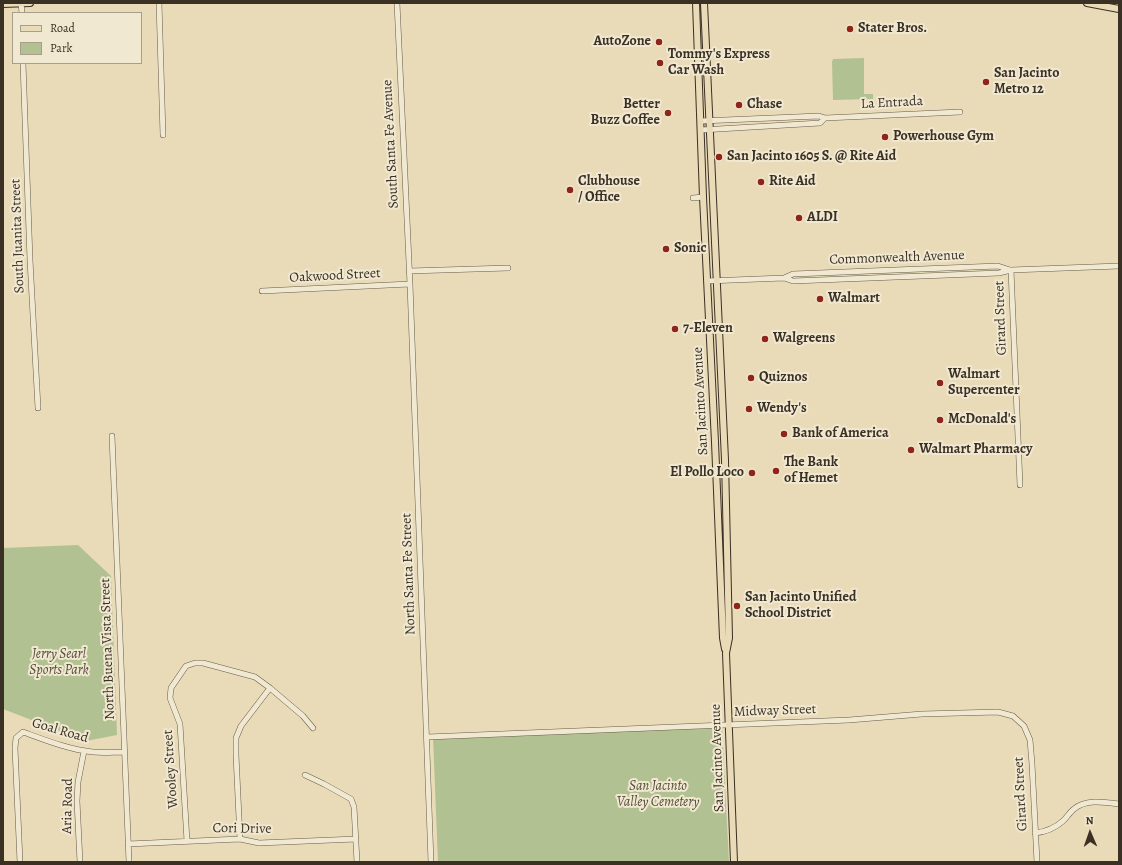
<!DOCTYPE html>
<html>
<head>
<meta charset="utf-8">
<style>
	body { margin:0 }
	#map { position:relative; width:1122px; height:865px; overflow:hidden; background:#e9dbb8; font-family:Alegreya,serif }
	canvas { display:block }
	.frame { position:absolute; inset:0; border:4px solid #3b3024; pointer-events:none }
	.legend { position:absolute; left:12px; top:12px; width:130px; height:52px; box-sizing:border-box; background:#f1e8d1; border:1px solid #a89e8c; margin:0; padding:5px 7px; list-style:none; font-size:12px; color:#3b3024 }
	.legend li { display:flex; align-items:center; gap:8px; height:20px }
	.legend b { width:20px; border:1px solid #a89e8c }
	.north { position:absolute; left:1070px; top:813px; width:40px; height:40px; -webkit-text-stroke:3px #f1e8d1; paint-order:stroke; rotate:358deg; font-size:11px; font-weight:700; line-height:16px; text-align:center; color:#3b3024 }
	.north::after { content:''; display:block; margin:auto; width:14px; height:18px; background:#3b3024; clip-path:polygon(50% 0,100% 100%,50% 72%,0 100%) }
</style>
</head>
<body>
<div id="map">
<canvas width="1122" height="865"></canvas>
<div class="frame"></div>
<ul class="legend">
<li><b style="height:5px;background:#e9dbb8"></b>Road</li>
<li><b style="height:11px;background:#b2c192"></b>Park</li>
</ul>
<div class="north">N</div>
</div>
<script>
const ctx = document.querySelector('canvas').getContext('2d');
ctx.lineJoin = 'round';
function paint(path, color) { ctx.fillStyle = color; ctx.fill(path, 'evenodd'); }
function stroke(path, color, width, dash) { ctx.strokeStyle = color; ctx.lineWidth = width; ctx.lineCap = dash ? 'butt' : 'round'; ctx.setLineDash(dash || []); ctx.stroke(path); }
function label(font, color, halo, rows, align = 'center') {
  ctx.font = font + ' Alegreya,serif'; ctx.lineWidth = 4; ctx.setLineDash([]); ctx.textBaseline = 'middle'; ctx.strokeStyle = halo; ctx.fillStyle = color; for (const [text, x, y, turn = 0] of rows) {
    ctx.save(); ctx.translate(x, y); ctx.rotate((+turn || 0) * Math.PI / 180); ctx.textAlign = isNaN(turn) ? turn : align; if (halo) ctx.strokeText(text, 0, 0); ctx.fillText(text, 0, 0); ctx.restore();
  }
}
paint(new Path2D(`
	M 864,58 L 864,94 L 873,94 L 873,99 L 833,100 L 832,62 L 833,59 Z
	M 78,545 L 111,576 L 117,735 L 86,741 L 3,709 L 3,548 Z
	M 722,727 L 729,862 L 438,862 L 433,737 Z`), '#b2c192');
const minor = new Path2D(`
	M 21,3 L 22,13
	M 159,3 L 163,135
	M 397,3 L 410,284 L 431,862
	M 23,63 L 30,260 L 38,408
	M 701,121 L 819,116 L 825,118 L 960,112
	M 701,130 L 820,123 L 825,118
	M 693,198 L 703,197
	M 1011,270 L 1020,485
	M 409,271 L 508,268
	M 784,278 L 793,274 L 998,266 L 1010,270
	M 707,281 L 784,278 L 793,281 L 999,273 L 1011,270 L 1119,266
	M 262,291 L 410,284
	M 112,436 L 129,862
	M 427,737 L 849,720 L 922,714 L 998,712 L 1013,716 L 1024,726 L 1030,740 L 1032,764 L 1037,862
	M 305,775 L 324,784 L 351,799 L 354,807 L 357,862
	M 1035,833 C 1045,832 1055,828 1063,821 C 1067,817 1070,812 1074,809 C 1086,799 1104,802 1119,804
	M 240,839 L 236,755 L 236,738 L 241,726 L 270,688
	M 187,841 L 180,724 L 170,698 L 171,688 L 186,666 L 195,663 L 203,663 L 255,677 L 270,688 L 303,716 L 313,728
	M 128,844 L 240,839 L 259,843 L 356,839
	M 20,862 L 15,748 L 16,738 L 23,732 C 45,740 70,750 93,752 C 103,753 114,752 124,752
	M 80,862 L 77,801 L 78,782 L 84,751`);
const major = new Path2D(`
	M 696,3 L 703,197 L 715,442 L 723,638 L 725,649
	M 704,3 L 725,460 L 729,638 L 726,653 L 734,862
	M 1087,3 L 1119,9
	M 3,4 L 30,3`);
stroke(minor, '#665b49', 6);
stroke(major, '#3b3024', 8);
stroke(minor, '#f1e8d1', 5);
stroke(major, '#e9dbb8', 6);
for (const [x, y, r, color] of [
	[850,29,4,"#8f2418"],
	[659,42,4,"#8f2418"],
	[660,63,4,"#8f2418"],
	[986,82,4,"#8f2418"],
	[739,105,4,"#8f2418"],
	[668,113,4,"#8f2418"],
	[885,137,4,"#8f2418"],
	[719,157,4,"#8f2418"],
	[761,182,4,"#8f2418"],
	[570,190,4,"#8f2418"],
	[799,218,4,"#8f2418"],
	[666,249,4,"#8f2418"],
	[820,299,4,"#8f2418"],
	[675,329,4,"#8f2418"],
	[765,339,4,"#8f2418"],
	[751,378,4,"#8f2418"],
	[940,383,4,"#8f2418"],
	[749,409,4,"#8f2418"],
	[940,420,4,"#8f2418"],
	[784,434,4,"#8f2418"],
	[911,450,4,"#8f2418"],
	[776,471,4,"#8f2418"],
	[752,473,4,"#8f2418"],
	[737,606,4,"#8f2418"]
]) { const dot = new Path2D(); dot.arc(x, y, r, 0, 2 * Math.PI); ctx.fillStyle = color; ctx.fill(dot); stroke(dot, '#f1e8d1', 1.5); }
label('bold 14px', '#3b3024', '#f1e8d1', [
	["Stater Bros.",858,29],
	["AutoZone",651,42,"right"],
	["Tommy's Express",668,55],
	["Car Wash",668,71],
	["San Jacinto",994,74],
	["Metro 12",994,90],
	["Better",660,105,"right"],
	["Buzz Coffee",660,121,"right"],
	["Chase",747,105],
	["Powerhouse Gym",893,137],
	["San Jacinto 1605 S. @ Rite Aid",727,157],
	["Clubhouse",578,182],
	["/ Office",578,198],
	["Rite Aid",769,182],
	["ALDI",807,218],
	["Sonic",674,249],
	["Walmart",828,299],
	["7-Eleven",683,329],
	["Walgreens",773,339],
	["Walmart",948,375],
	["Supercenter",948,391],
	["Quiznos",759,378],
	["Wendy's",757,409],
	["McDonald's",948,420],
	["Bank of America",792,434],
	["Walmart Pharmacy",919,450],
	["The Bank",784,463],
	["of Hemet",784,479],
	["El Pollo Loco",744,473,"right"],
	["San Jacinto Unified",745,598],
	["School District",745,614]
], 'left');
label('14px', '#3b3024', '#f1e8d1', [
	["La Entrada",892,103,-3],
	["South Santa Fe Avenue",391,144,-93],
	["South Juanita Street",18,236,-92],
	["Commonwealth Avenue",897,258,-2],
	["Oakwood Street",335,276,-3],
	["Girard Street",1001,318,-92],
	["San Jacinto Avenue",701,401,-93],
	["North Santa Fe Street",409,574,-92],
	["North Buena Vista Street",108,649,-92],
	["Midway Street",775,711,-2],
	["Goal Road",60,731,16],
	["San Jacinto Avenue",718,758,-92],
	["Wooley Street",171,769,-94],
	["Girard Street",1021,794,-93],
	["Aria Road",68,806,-89],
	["Cori Drive",242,829,1]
]);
label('italic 14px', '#534d3a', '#f1e8d1', [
	["Jerry Searl",59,655],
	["Sports Park",59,671],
	["San Jacinto",658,787],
	["Valley Cemetery",658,803]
]);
</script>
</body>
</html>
